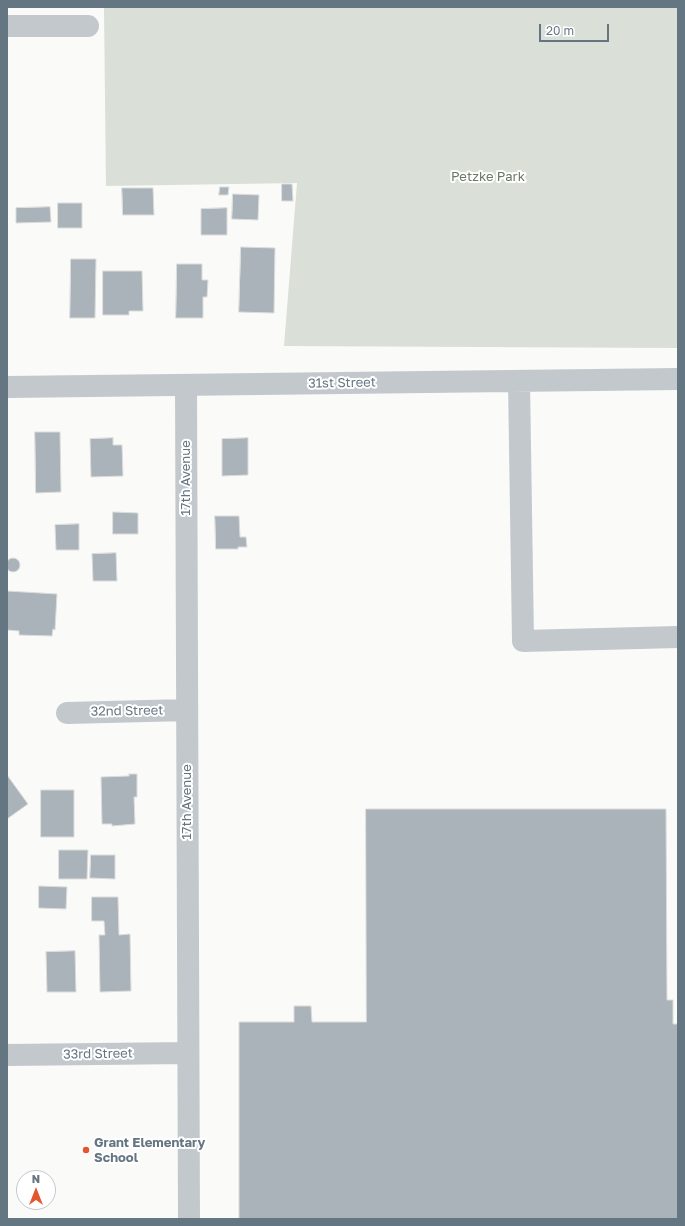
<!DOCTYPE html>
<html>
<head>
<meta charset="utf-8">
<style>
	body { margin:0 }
	#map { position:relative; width:685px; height:1226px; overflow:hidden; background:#fafaf8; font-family:"Golos Text",sans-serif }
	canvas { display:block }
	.frame { position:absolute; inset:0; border:8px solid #657683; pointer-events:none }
	.north { position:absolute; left:16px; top:1170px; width:40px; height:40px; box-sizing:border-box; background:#fff; border:1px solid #c1c8cd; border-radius:50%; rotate:0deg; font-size:11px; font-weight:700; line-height:16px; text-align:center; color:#657683 }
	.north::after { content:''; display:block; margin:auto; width:14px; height:18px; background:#e4572e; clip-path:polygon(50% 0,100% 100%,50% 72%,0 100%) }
	.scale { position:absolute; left:539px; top:24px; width:70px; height:18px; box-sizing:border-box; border:2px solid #657683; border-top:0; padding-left:5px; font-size:12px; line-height:14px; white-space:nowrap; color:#657683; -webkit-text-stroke:3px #fff; paint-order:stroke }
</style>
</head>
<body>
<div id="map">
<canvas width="685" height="1226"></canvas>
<div class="frame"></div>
<div class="north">N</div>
<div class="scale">20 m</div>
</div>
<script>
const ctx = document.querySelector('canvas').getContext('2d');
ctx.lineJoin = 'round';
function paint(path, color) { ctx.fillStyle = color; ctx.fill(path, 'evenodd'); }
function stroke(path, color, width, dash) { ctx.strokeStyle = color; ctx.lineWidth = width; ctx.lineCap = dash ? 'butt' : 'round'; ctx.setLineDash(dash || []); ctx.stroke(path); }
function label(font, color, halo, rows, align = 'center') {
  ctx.font = font + ' "Golos Text",sans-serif'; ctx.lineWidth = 4; ctx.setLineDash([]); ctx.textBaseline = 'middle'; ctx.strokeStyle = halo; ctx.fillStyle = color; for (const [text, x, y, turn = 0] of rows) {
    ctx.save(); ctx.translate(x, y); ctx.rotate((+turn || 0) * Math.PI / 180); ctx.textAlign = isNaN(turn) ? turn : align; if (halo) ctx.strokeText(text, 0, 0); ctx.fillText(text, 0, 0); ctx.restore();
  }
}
paint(new Path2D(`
	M 104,7 L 678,7 L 678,348 L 284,346 L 297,183 L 106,186 Z`), '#dadfd7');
const building = new Path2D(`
	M 282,184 L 292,184 L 293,201 L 282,201 Z
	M 220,187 L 229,187 L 228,195 L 219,195 Z
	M 122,188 L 153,188 L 154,215 L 123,215 Z
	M 233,194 L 259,195 L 258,220 L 232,219 Z
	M 58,203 L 82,203 L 82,228 L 58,228 Z
	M 50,207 L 51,222 L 16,223 L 16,208 Z
	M 227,208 L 227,235 L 201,235 L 201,209 Z
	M 241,247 L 275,248 L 274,313 L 239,312 Z
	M 71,259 L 96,259 L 95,318 L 70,318 Z
	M 177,264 L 202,264 L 202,280 L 208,280 L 207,297 L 203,297 L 203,318 L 176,318 Z
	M 103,271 L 142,271 L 143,311 L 129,311 L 129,315 L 103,315 Z
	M 35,432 L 60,432 L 61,492 L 36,493 Z
	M 113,438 L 113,445 L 122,445 L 123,476 L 91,477 L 90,439 Z
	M 248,438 L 248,475 L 222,476 L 222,439 Z
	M 113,512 L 138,513 L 138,534 L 113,534 Z
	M 215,516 L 239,516 L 240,537 L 246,537 L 247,547 L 238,547 L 238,549 L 216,549 Z
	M 79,524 L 79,550 L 56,550 L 55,525 Z
	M 116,553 L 117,581 L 93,581 L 92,554 Z
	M6 565a7 7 0 1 1 14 0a7 7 0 1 1-14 0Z
	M 7,591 L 57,594 L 55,630 L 53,629 L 52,636 L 19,635 L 19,631 L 7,630 Z
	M 129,774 L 137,774 L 137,797 L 134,797 L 135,824 L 112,826 L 112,824 L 102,824 L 101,777 L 129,776 Z
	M 7,775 L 28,804 L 7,819 Z
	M 41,790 L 74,790 L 74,837 L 41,837 Z
	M 366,809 L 666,809 L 667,1000 L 673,1000 L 673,1024 L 678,1024 L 678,1219 L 239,1219 L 239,1022 L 294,1022 L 294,1006 L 311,1006 L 312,1022 L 366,1022 Z
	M 59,850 L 88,850 L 87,879 L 59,879 Z
	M 91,855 L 115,855 L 115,879 L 90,878 Z
	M 39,886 L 67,887 L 66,909 L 39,908 Z
	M 92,897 L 118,897 L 119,935 L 130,934 L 131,991 L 100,992 L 99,935 L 105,935 L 104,921 L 92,921 Z
	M 75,951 L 76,992 L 47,992 L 46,952 Z`);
paint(building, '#aab3b9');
stroke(building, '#dcdcda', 1);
stroke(new Path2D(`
	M 7,26 L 88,26
	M 519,381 L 523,641 L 678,637
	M 186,385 L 189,1219
	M 7,387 L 678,379
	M 67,713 L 187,710
	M 7,1055 L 188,1053`), '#c3c8cc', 22);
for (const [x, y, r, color] of [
	[86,1150,4,"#e4572e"]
]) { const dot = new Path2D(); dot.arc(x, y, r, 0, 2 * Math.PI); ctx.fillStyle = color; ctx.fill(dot); stroke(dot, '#fff', 1.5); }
label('13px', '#687a64', '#fff', [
	["Petzke Park",488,177]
]);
label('13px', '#657683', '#fff', [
	["31st Street",342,383,-1],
	["17th Avenue",186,478,-90],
	["32nd Street",127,711,-1],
	["17th Avenue",187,802,-90],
	["33rd Street",98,1054,-1]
]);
label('bold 13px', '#657683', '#fff', [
	["Grant Elementary",94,1143],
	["School",94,1158]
], 'left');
</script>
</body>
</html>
